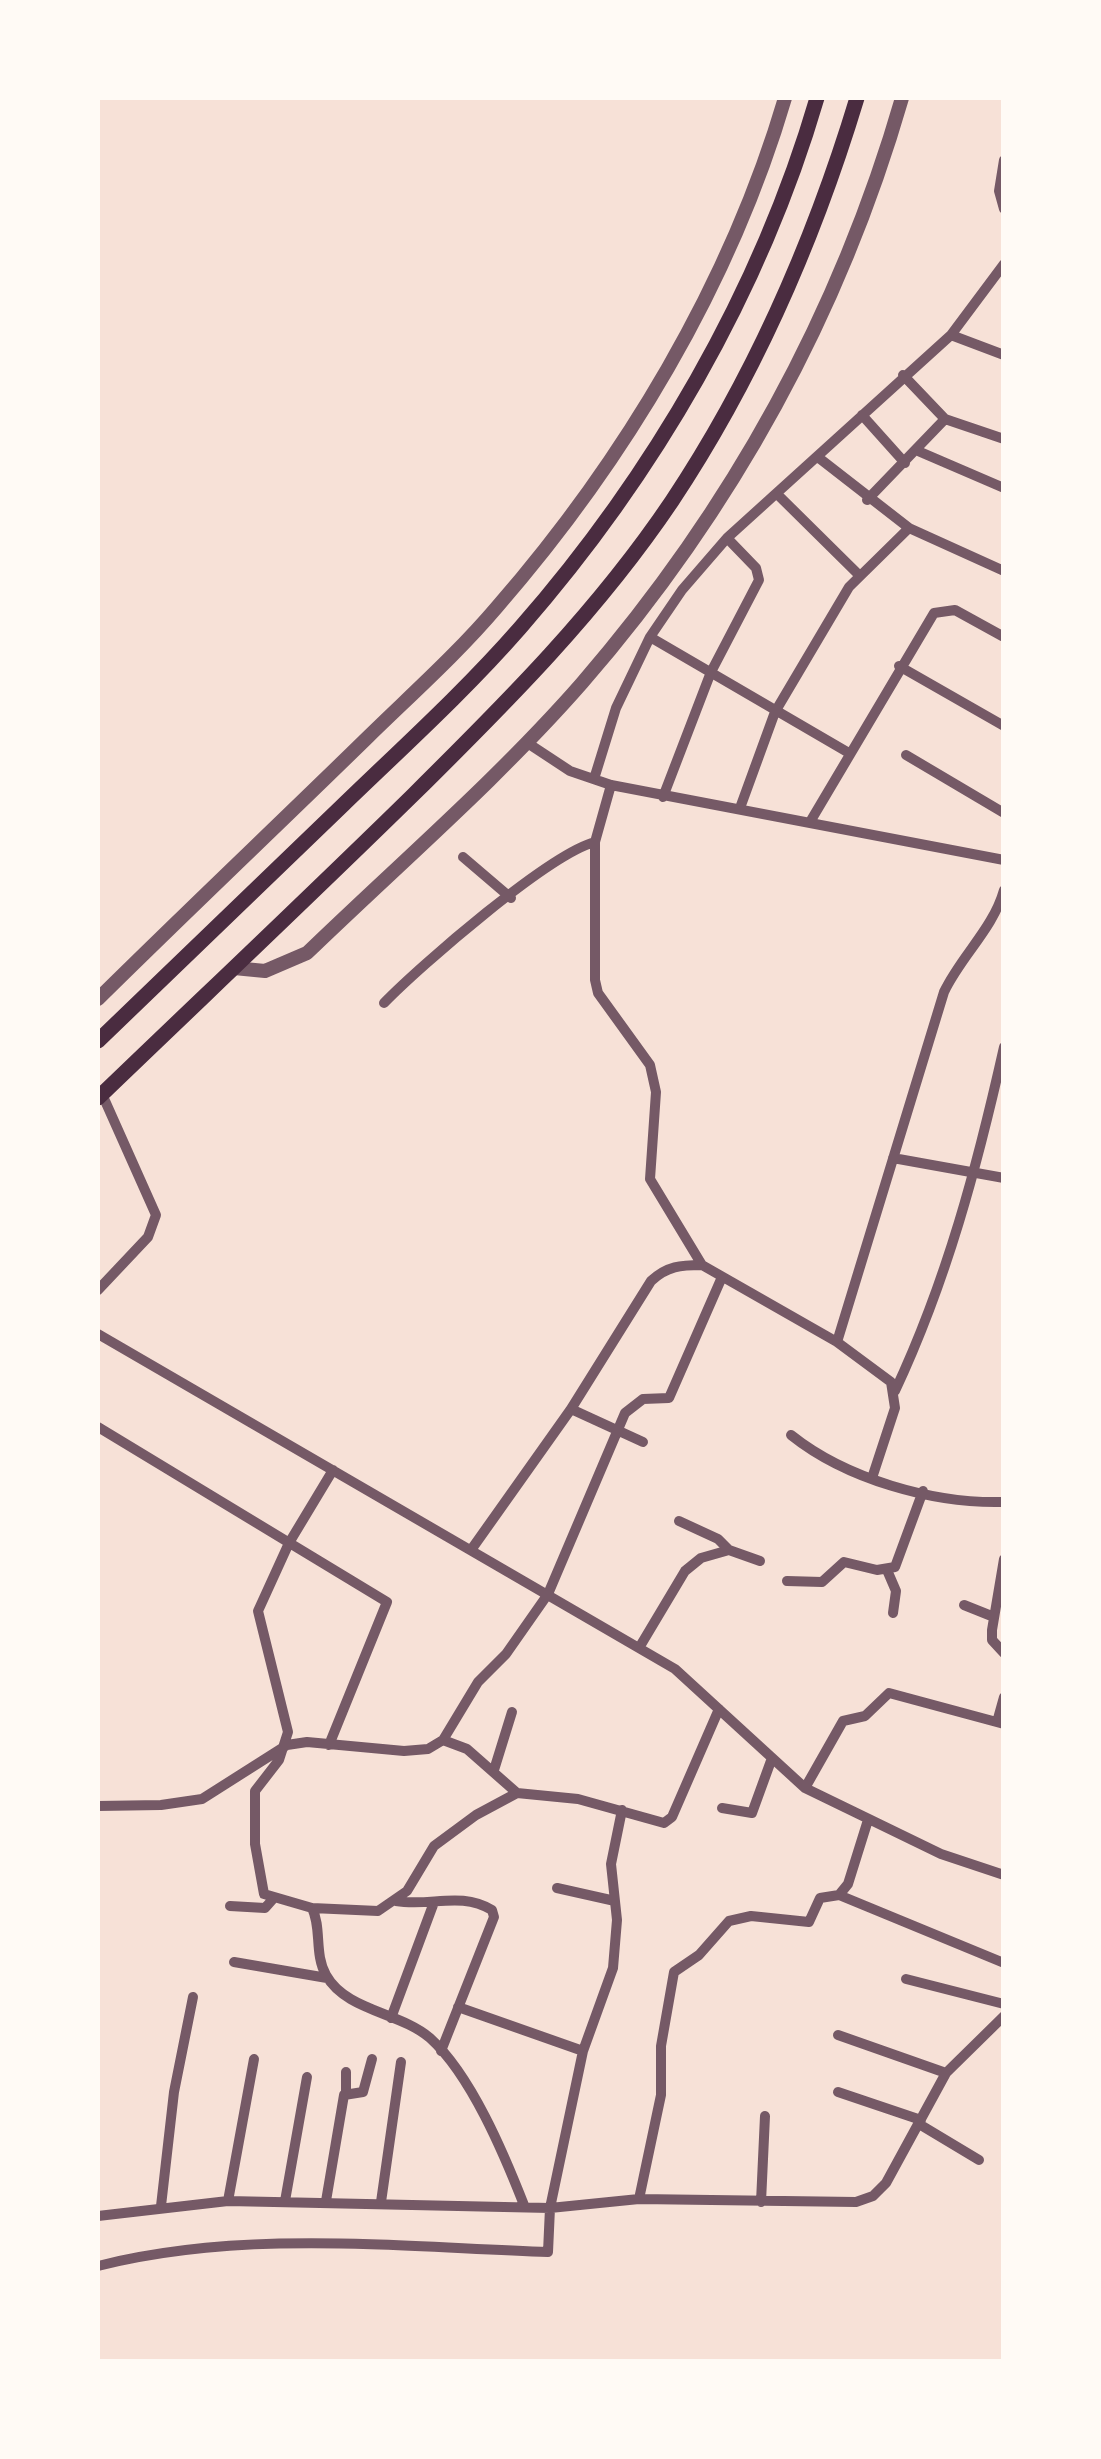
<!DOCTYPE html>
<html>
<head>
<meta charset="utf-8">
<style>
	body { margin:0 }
	#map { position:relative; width:1101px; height:2459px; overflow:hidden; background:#f7e1d7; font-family:Inter,sans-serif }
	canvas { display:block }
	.frame { position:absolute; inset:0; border:100px solid #fffaf5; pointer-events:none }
</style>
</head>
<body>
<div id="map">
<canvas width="1101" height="2459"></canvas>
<div class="frame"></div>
</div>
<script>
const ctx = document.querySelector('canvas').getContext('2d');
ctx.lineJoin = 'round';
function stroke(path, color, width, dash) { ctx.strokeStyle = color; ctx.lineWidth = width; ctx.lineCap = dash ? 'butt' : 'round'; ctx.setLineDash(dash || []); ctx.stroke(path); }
stroke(new Path2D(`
	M 1004,160 L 999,191 L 1004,209
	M 951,335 L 1004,355
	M 903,375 L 945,419 L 1004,439
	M 862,415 L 905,463
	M 918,451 L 1004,488
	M 819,458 L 909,528 L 1004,571
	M 777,494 L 860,576
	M 867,500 L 945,419
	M 650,637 L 849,753
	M 899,666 L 1004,726
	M 526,742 L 570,771 L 611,785 L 1004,860
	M 906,755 L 1004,813
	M 594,779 L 616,708 L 650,637 L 682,590 L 727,538 L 951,335 L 1004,264
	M 611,785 L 595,842 L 595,980 L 598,993 L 650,1065 L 656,1092 L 650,1179 L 702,1265
	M 663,797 L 711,672 L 759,580 L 756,568 L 727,538
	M 740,808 L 775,712 L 849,587 L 909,528
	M 810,822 L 934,613 L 955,610 L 1004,637
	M 463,857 L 511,898
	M 384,1003 C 421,965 549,854 595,842
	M 893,1158 L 1004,1178
	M 98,1290 L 148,1237 L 156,1215 L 102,1094
	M 98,1334 L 675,1669 L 805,1788 L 941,1854 L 1004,1875
	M 837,1342 L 944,992 C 961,956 993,929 1004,890
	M 895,1391 C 947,1280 977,1167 1004,1047
	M 571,1409 L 643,1442
	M 98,1427 L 387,1602 L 329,1745
	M 791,1435 C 846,1479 933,1504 1004,1502
	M 333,1470 L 289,1543 L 258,1611 L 288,1732 L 279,1760 L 255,1791 L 255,1844 L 264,1894 L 312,1908 C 322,1928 314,1954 326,1975 C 346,2011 400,2012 430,2038 C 471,2075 504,2154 524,2205
	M 679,1521 L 718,1539 L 729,1550
	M 471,1550 L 571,1409 L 651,1281 C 667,1266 681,1265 702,1265 L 837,1342 L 891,1382 L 895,1408 L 872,1478
	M 1004,1559 L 992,1630 L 992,1640 L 1004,1653
	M 887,1570 L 896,1591 L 893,1613
	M 787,1581 L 822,1582 L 844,1562 L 877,1570 L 895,1567 L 923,1491
	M 964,1605 L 994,1617
	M 639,1648 L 685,1571 L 701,1558 L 729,1550 L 760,1561
	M 997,1722 L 1004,1697
	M 494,1770 L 512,1712
	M 805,1788 L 843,1721 L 865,1716 L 889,1693 L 1004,1724
	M 517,1793 L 578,1799 L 664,1823 L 672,1817 L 719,1709
	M 98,1806 L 161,1805 L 202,1799 L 287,1745 L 307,1742 L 404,1751 L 428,1749 L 443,1740 L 478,1682 L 506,1654 L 548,1594 L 625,1413 L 643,1399 L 669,1398 L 722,1277
	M 722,1808 L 752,1813 L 772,1758
	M 557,1888 L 615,1901
	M 839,1895 L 1004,1963
	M 396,1901 C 431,1907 460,1891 492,1910 L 494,1917 L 441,2051
	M 230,1906 L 265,1908 L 273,1899
	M 312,1908 L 378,1911 L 407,1891 L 434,1846 L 476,1815 L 517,1793 L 467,1749 L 443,1740
	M 234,1962 L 327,1978
	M 906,1979 L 1004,2004
	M 458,2007 L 583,2051
	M 391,2018 L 433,1905
	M 838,2035 L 946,2073
	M 346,2072 L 346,2092
	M 838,2092 L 921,2120
	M 919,2124 L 979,2160
	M 639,2199 L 661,2095 L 661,2046 L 674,1972 L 699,1955 L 729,1921 L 751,1916 L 809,1922 L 820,1898 L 839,1895 L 848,1884 L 868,1820
	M 228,2201 L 254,2059
	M 285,2201 L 307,2077
	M 326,2201 L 344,2095 L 363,2092 L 372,2059
	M 381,2202 L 401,2062
	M 761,2202 L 765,2116
	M 161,2206 L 174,2092 L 193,1997
	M 98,2216 L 228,2201 L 550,2208 L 639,2199 L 856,2202 L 873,2196 L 886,2183 L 946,2073 L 1004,2016
	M 98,2266 C 244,2229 399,2247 548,2252 L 550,2208 L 583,2051 L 613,1968 L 617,1920 L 611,1864 L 622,1810`), '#755966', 10);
stroke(new Path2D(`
	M 234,968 L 265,971 L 307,953 C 399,864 498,779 582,683 C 730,512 839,316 902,98
	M 98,999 C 187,911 279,824 369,736 C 412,694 458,653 497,607 C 624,461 730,285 785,98`), '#755966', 14);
stroke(new Path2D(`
	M 98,1041 C 179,962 261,884 343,805 C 403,747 465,691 520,628 C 653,476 760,293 817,98
	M 98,1098 C 203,997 309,897 413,795 C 507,702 598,611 672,501 C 755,376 814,240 857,98`), '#4a2c40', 15);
</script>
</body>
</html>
